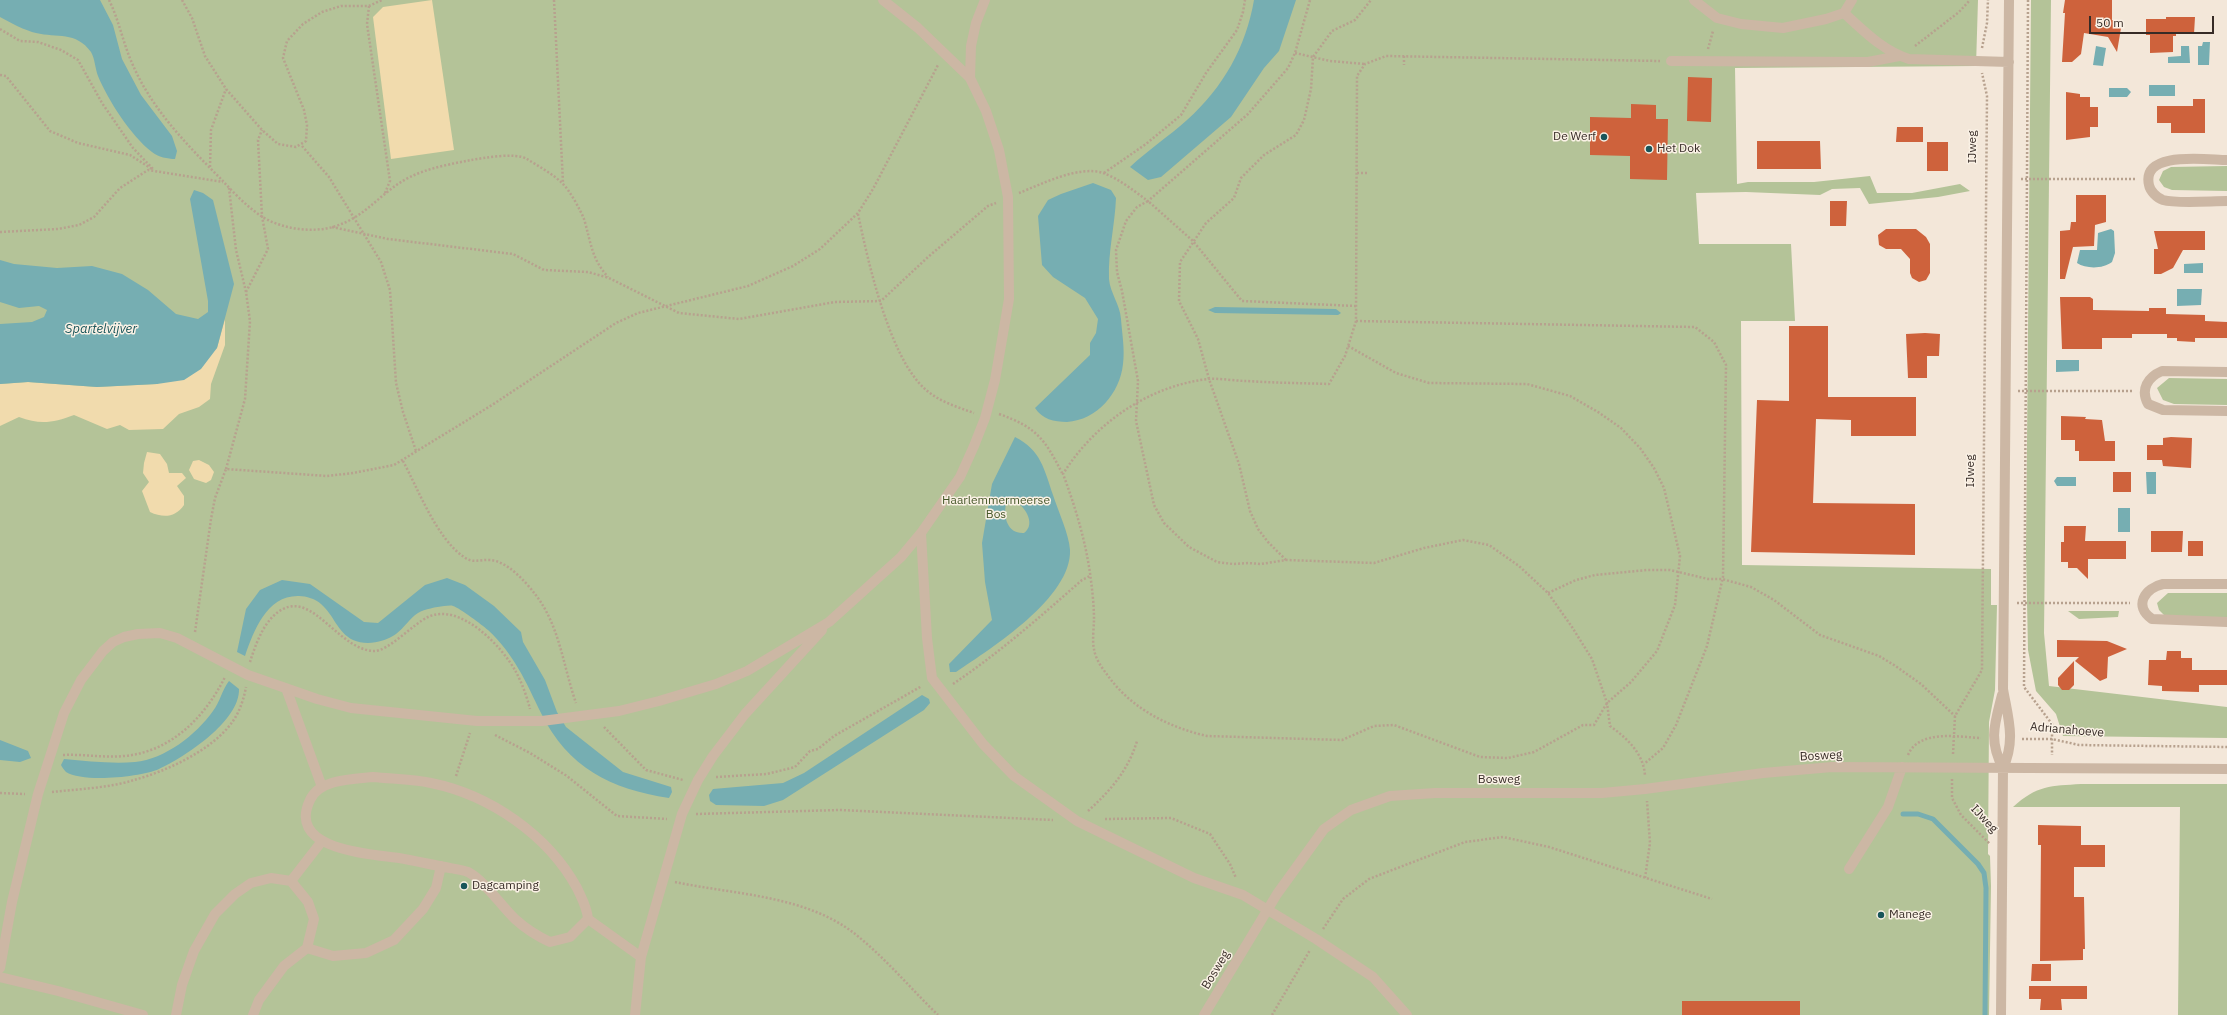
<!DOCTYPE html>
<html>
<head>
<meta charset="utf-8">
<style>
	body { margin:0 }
	#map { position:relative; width:2227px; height:1015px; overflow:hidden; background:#f3e7d9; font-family:"IBM Plex Sans",sans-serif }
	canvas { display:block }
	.scale { position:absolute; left:2089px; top:16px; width:125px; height:18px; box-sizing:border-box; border:2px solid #362b26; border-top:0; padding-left:5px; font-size:12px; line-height:14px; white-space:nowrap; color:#362b26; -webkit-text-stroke:3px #faf1e5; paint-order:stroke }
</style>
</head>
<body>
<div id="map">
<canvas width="2227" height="1015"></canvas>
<div class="scale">50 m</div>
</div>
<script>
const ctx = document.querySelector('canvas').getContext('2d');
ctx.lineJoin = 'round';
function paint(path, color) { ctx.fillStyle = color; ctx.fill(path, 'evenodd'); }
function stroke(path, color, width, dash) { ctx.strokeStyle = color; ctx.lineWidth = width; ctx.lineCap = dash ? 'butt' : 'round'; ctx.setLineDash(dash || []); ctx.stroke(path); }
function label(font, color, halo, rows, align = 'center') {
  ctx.font = font + ' "IBM Plex Sans",sans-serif'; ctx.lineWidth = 3; ctx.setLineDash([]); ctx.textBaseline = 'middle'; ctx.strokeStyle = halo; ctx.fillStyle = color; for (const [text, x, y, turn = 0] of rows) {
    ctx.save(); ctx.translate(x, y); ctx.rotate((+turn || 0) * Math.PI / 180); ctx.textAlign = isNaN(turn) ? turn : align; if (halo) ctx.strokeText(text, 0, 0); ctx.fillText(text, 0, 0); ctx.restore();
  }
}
paint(new Path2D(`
	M 0,0 L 1978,0 L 1976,66 L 1735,68 L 1737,184 L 1748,182 L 1814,182 L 1870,176 L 1877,193 L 1912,193 L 1960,184 L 1970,191 L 1938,197 L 1869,204 L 1860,188 L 1832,189 L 1820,195 L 1746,192 L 1696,193 L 1699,244 L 1791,244 L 1795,321 L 1741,321 L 1742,565 L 1991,569 L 1991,605 L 1997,605 L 1995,690 L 1989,722 L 1988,854 L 1990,856 L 1991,886 L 1989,1015 L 0,1015 Z
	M 2031,0 L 2051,0 L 2044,633 L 2049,686 L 2227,707 L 2227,738 L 2063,736 L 2056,714 L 2036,691 L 2028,650 L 2026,552 Z
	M 2227,166 L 2227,191 L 2172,190 L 2164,187 L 2159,180 L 2163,171 L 2171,167 Z
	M 2169,378 L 2227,379 L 2227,405 L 2174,404 L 2163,400 L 2157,388 Z
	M 2168,593 L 2227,593 L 2227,618 L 2167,618 L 2159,610 L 2157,603 Z
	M 2068,611 L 2119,611 L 2118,617 L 2079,619 Z
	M 2081,784 L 2227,784 L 2227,1015 L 2178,1015 L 2180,807 L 2013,807 C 2037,785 2051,786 2081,784 Z`), '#b4c398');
paint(new Path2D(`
	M 432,0 L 454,150 L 391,159 L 373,17 L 383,7 Z
	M 225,319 L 225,345 L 211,384 L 210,399 L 199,407 L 179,414 L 163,429 L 129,430 L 120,425 L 107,429 L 74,415 C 53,423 40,425 19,417 L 0,426 L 0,384 L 28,382 L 97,387 L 157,384 L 217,348 Z
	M 147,452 L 160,454 L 167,464 L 169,473 L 182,473 L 186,478 L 177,486 L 184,496 L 184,505 C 175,518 163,518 150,512 L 142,491 L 149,482 L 143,473 L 144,463 Z
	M 199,460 L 209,465 L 214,472 L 211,480 L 206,483 L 194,479 L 189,470 L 193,461 Z`), '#f1dbad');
paint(new Path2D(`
	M 0,0 L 100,0 L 113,25 L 122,59 L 141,95 L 172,136 L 177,151 L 175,159 C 168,159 158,157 152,152 C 131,136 108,100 98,76 C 95,68 95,59 91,52 C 76,31 57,38 36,33 C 26,31 9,22 0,17 Z
	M 1254,0 L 1296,0 L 1279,51 L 1264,68 L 1231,117 L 1161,177 L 1148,180 L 1130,167 C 1148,150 1168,137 1187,120 C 1223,88 1246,47 1254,0 Z
	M 2203,42 L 2210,42 L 2209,65 L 2198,65 L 2198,46 L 2202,46 Z
	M 2096,46 L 2106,48 L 2103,66 L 2093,65 Z
	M 2181,46 L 2189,46 L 2190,63 L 2168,63 L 2168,57 L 2181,56 Z
	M 2149,85 L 2175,85 L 2175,96 L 2149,96 Z
	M 2109,88 L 2127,88 L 2131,92 L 2127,97 L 2109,97 Z
	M 1093,183 L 1111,190 L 1116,198 C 1115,225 1108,251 1109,279 C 1110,293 1120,304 1121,319 C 1122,333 1125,350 1123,364 C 1120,393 1097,420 1067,422 C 1054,422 1042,419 1035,408 L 1090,355 L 1090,343 L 1096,333 L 1098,319 L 1085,298 L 1053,277 L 1042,265 L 1038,216 L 1048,200 L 1061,194 Z
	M 194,190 L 203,193 L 213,200 L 234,284 L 217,348 L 201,369 L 184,380 L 157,384 L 97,387 L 28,382 L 0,384 L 0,324 L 32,322 L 44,317 L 47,310 L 39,306 L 19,308 L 0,302 L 0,260 L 14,264 L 57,268 L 92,266 L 122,274 L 148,290 L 176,314 L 198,319 L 208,312 L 208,301 L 190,199 Z
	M 2111,229 L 2114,231 L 2115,253 L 2112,262 C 2103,269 2086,269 2077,263 L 2080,250 L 2097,250 L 2098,233 Z
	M 2203,263 L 2203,273 L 2184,273 L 2184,264 Z
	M 2177,289 L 2202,289 L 2201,305 L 2177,306 Z
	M 1215,307 L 1336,309 L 1341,313 L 1338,315 L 1215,313 L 1208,310 Z
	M 2056,360 L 2079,360 L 2079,371 L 2056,372 Z
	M 1015,437 C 1041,450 1044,469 1053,495 C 1058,511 1069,534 1070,550 C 1072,597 992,648 956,672 L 950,672 L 949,664 L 992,620 L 985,582 L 982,543 L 992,484 ZM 1012,501 C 1024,503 1037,524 1024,533 C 1008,534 1003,518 1006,504 Z
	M 2146,472 L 2156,472 L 2156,494 L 2147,494 Z
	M 2057,477 L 2076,477 L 2076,486 L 2057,486 L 2054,481 Z
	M 2118,508 L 2130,508 L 2130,532 L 2118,532 Z
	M 447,578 L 465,585 L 494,606 L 521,632 L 523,642 L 545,680 L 557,712 L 566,727 L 623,772 L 671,787 L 672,792 L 669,798 C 611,789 568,768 541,713 C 526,682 514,654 488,630 C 482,625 460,608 453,606 C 451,605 447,606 444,606 C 436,607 425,609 418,613 C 410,618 404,628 396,634 C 384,642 367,646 353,640 C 337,632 334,615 321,604 C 316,599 306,596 299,596 C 267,595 254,630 245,656 L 237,652 L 246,609 L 260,590 L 282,580 L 310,584 L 364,622 L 378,623 L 425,585 Z
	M 229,681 L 239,689 C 240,721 185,757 159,769 C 141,777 83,783 66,772 C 64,770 62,767 61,765 L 64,759 C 87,761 112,764 135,762 C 165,759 196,735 213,711 C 220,702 222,690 229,681 Z
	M 922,695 L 929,699 L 930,703 L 924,710 L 783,800 L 764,806 L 716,805 L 710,801 L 709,795 L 713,789 L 783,783 L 804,773 Z
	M 0,740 L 28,751 L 31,758 L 20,762 L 0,760 Z`), '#76aeb2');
stroke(new Path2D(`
	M 1903,814 L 1918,814 L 1933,819 L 1978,864 L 1984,873 L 1986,888 L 1985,1015`), '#76aeb2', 5);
paint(new Path2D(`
	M 2065,0 L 2112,0 L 2112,20 L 2122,22 L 2117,52 L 2108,37 L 2084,33 L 2081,54 L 2072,62 L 2062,62 L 2065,13 L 2063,13 Z
	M 2166,17 L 2195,17 L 2194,34 L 2176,34 L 2176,36 L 2173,36 L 2173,52 L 2150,53 L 2150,35 L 2146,35 L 2146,19 L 2166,19 Z
	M 1688,77 L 1712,78 L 1711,122 L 1687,121 Z
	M 2066,92 L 2080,94 L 2080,97 L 2090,97 L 2090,107 L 2098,107 L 2098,127 L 2090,127 L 2090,137 L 2066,140 Z
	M 2193,99 L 2205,99 L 2205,133 L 2171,133 L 2171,123 L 2157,123 L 2157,106 L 2193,106 Z
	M 1631,104 L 1656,105 L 1656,119 L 1668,119 L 1667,180 L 1630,179 L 1630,156 L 1590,155 L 1590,117 L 1631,118 Z
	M 1897,127 L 1923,127 L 1923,142 L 1896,142 Z
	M 1757,141 L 1820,141 L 1821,169 L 1757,169 Z
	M 1927,142 L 1948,142 L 1948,171 L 1927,171 Z
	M 2076,195 L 2106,195 L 2106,222 L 2095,225 L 2094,246 L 2073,247 L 2065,279 L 2060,279 L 2060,231 L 2070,230 L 2071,222 L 2076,222 Z
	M 1830,201 L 1847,201 L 1846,226 L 1830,226 Z
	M 1886,229 L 1916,229 L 1926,237 L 1930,244 L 1930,273 L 1926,280 L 1919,282 L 1912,278 L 1910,273 L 1910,259 L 1901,249 L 1886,249 L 1879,245 L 1878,235 Z
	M 2154,231 L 2205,231 L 2205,250 L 2183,250 L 2173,268 L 2161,274 L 2154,274 L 2154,249 L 2158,249 Z
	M 2060,297 L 2090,297 L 2093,299 L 2093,310 L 2149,311 L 2149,308 L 2166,308 L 2166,314 L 2205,315 L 2205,321 L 2227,322 L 2227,338 L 2195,338 L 2195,342 L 2177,341 L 2177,338 L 2167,338 L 2167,334 L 2132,334 L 2132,338 L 2102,338 L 2102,349 L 2062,349 Z
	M 1789,326 L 1828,326 L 1828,397 L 1916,397 L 1916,436 L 1851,436 L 1851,420 L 1816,419 L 1813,503 L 1915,504 L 1915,555 L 1751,552 L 1757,400 L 1789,401 Z
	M 1925,333 L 1940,334 L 1939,356 L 1927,356 L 1927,378 L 1908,378 L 1906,334 Z
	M 2061,416 L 2086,417 L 2085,419 L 2102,420 L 2105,441 L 2115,441 L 2115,461 L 2079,461 L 2079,451 L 2075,451 L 2075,440 L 2061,440 Z
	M 2171,437 L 2192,438 L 2191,468 L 2163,466 L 2162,460 L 2147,460 L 2147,445 L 2163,445 L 2163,438 Z
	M 2113,472 L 2131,472 L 2131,492 L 2113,492 Z
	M 2064,526 L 2086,526 L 2085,541 L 2126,541 L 2126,559 L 2088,559 L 2088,579 L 2077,568 L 2068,568 L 2068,562 L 2061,562 L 2061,542 L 2064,542 Z
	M 2151,531 L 2183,531 L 2182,552 L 2151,552 Z
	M 2188,541 L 2203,541 L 2203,556 L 2188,556 Z
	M 2057,640 L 2107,641 L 2127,649 L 2108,657 L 2107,678 L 2100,681 L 2075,661 L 2079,657 L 2057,657 Z
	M 2167,651 L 2181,651 L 2181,658 L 2192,658 L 2192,670 L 2227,670 L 2227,685 L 2199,685 L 2199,692 L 2162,691 L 2162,686 L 2148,685 L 2149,660 L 2166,660 Z
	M 2074,661 L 2074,685 L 2069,690 L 2062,690 L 2058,685 L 2058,678 Z
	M 2038,825 L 2081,826 L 2081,845 L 2105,845 L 2105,867 L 2074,867 L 2074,897 L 2084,897 L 2085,949 L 2083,949 L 2083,960 L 2040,961 L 2041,845 L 2038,845 Z
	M 2032,964 L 2051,964 L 2051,981 L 2031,981 Z
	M 2029,986 L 2087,986 L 2087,999 L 2061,999 L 2062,1010 L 2040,1010 L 2041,999 L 2029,999 Z
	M 1682,1001 L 1800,1001 L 1800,1015 L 1682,1015 Z`), '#ce623c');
stroke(new Path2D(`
	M 109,0 C 119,20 123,43 132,63 C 151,108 186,144 220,178 C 232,191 246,206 261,216 C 281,229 311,233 333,227 C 367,217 380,192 410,177 C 428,168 451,164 471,160 C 484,158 515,152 527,159 C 538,166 553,174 562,183 C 569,189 581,211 584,219 C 591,242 591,258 608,277
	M 182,0 L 192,18 L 205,56 L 226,89 L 262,130 L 278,144 L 296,147 L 306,141 L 307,125 L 304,110 L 283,58 L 287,41 L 303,24 L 322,12 L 341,6 L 369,6 L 382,0
	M 554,0 L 563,183
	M 2028,0 L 2024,687 L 2052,724 L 2052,755
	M 369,6 L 367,24 L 390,181 L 385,193
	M 0,29 L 20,41 L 38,42 L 61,50 L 78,60 L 102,103 L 133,148 L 154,170
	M 1915,46 L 1959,12 L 1970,0
	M 1982,48 L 1987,23 L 1988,0
	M 1708,49 L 1713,31
	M 1295,53 L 1330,61 L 1365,64
	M 1404,56 L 1404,65
	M 0,75 L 6,76 L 50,131 L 78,143 L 130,155 L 152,169
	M 302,146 L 329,177 L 381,262 L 390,290 L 396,383 L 403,412 L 416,451
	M 210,167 L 211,130 L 226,89
	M 1104,173 L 1146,144 L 1181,115 L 1206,73 L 1237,30 L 1243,12 L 1245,0
	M 1357,173 L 1369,173
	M 2021,179 L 2136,179
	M 1019,193 C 1042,184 1079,165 1103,173 C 1118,178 1134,191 1148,201 L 1248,114 L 1288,68 L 1295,53 L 1310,0
	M 858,214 C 868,261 889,357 925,389 C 938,401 957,407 974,413
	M 332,227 L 388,239 L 513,254 L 544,270 L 588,272 L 609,278 L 679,313 L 739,319 L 835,302 L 881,301 L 928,257 L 988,206 L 996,203
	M 0,232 L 58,229 L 79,225 L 94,217 L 120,188 L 148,170 L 223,182
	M 246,292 L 268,249 L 262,216 L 258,140 L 262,130
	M 1356,306 L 1242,301 L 1193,241 L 1148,201 L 1137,207 L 1126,221 L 1116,250 L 1117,272 L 1122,291 L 1138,381 L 1136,421 L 1154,505 L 1164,523 L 1189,547 L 1217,562 L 1233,564 L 1248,563 L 1261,564 L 1286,560 L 1374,563 L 1424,548 L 1463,540 L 1489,545 L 1519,566 L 1548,593 L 1572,627 L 1592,659 L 1607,703 L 1610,726 C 1627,738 1644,754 1645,776
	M 1356,321 L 1695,327 L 1714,342 L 1726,365 L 1723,577 L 1707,646 L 1676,725 L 1663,748 L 1644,764
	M 1348,346 L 1396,373 L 1429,383 L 1527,384 L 1570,396 L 1598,412 L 1621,428 L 1640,448 L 1654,468 L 1664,488 L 1680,556 L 1675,605 L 1657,651 L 1631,682 L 1607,703 L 1594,725 L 1583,725 L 1534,752 L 1508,758 L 1480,757 L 1394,725 L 1374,726 L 1342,740 L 1207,736 C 1167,727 1129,707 1106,673 C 1101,667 1095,657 1094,649 C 1092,640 1094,628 1094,619 C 1094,604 1092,588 1090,573 C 1085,539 1075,506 1063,474 C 1094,424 1148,386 1208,379 C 1220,378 1235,381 1247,381 C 1275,383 1302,383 1329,384 L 1345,356 L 1356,321 L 1357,76 L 1365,64 L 1386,56 L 1660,61
	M 2018,391 L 2133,391
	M 999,414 C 1036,427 1045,439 1062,473
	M 403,461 C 418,489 437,539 464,557 C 473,564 480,559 490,560 C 507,561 525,581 535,594 C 560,626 563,666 576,703
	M 226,469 L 245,399 L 250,321 L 246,292 L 236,250 L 229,188
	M 1286,560 L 1268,542 L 1258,529 L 1250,511 L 1239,464 L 1209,379 L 1198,339 L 1179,301 L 1180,262 L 1206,223 L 1234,198 L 1241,178 L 1264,155 L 1296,135 L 1304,120 L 1311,89 L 1313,57 L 1332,31 L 1355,20 L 1371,0
	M 1548,593 L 1576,580 L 1595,575 L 1647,570 L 1670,570 L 1708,579 L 1722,579 L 1751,587 L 1774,600 L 1820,635 L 1879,656 L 1894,665 L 1921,684 L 1955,716
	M 2017,603 L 2130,603
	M 195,632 L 211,519 L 215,498 L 226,469 L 327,476 L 353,473 L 394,465 L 492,405 L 616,323 L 638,313 L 748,286 L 793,266 L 820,249 L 858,213 L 873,189 L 938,65
	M 250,662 C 256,643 265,618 283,609 C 314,593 339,650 374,651 C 389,651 413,624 428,617 C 460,602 502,646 516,672 C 522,683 527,697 530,709
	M 953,684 C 999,653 1040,617 1082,580 L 1090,576
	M 604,727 L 646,770 L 683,780
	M 495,735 L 530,753 L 567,776 L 617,816 L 667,819
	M 2022,739 L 2052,739 L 2079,745 L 2227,747
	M 1953,754 L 1955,716 L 1982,670 L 1987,96 L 1982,73
	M 63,755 C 84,754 104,758 124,756 C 171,752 205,717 225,677
	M 1908,755 C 1919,729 1958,737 1981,738
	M 456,776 L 470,733
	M 716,777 L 767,774 L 795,767 L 810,751 L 818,749 L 834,736 L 922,686
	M 1952,779 L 1952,798 L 1961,815 L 1990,844
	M 52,792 C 79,789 109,788 134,780 C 167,771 213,750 233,721 C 240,711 244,698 246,687
	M 0,793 L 25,794
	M 1088,811 C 1110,791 1128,771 1137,741
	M 696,814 L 840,810 L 1053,820
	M 1105,819 L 1171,818 L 1210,834 L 1230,864 L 1236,878
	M 1645,878 L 1650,843 L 1647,801
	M 675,882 C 736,895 810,895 860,938 C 888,961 912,990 938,1015
	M 1323,929 L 1343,899 L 1369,879 L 1465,842 L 1503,837 L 1549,847 L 1712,899
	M 1272,1015 L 1310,950`), '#b7a18e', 2.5, [2, 2]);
stroke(new Path2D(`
	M 883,0 L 918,28 L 970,78
	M 1694,0 L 1717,18 L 1741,24 L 1783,28 L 1826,19 L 1844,13 L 1852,0
	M 1844,13 C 1864,31 1883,51 1909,59 L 2009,62
	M 1671,61 L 1868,62 L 1899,56
	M 2227,160 C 2207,160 2141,150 2149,185 C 2150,191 2157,198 2163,200 C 2177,204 2211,201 2227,201
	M 2227,372 L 2162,371 C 2148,377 2140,389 2148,404 L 2163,410 L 2227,411
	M 921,533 L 927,638 L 932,678 L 983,744 L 1014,776 L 1077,821 L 1194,878 L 1243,895 L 1316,939 L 1373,977 L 1407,1015
	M 2227,584 L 2163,584 C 2145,588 2133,606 2152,619 L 2227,622
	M 286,688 L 322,787
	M 2002,695 C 1995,723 1988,740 2003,768
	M 373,777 C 392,779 412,779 431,783 C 490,795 548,835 577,888 C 582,899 587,907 588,919 L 570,937 L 550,942 C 537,936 526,929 515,919 C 502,907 484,880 468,872 C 463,870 456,869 450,868 C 433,865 416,861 399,858 C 370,854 286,850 310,800 C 319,779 354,779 373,777 Z
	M 1849,869 L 1888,807 L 1902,767
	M 291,881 L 322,841
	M 588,919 L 641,957
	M 307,948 L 333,956 L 366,953 L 394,940 L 423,909 L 436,888 L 441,866
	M 0,968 L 12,902 L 38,794 L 64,713 L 81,680 L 103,651 L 113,642 L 124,637 L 138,634 L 160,633 L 177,638 L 248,675 L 317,699 L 351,708 L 477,721 L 542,721 L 619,711 L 659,701 L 716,684 L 747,671 L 829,622 L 901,557 L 921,533 L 960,477 L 974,446 L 985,418 L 995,380 L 1009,299 L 1008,197 L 999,150 L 986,111 L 970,78 L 971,46 L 976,23 L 985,0
	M 0,977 L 58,991 L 143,1015
	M 176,1015 L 182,985 L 194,951 L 215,914 L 235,894 L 251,883 L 271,878 L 291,881 L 308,902 L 314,919 L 307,948 L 284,966 L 259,1000 L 253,1015
	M 635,1015 L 641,957 L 682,814 L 698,780 L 713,756 L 745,714 L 822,630
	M 1204,1015 L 1277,894 L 1324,829 L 1351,810 L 1390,796 L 1435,793 L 1602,793 L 1645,789 L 1763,773 L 1832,767 L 2227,769
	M 2001,1015 L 2003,768 C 2016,740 2008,718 2003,689 L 2009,0`), '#ccb7a4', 10);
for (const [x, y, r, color] of [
	[1604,137,4,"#19555a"],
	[1649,149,4,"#19555a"],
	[464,886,4,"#19555a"],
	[1881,915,4,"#19555a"]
]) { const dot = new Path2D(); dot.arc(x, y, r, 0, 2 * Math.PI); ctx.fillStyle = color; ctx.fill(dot); stroke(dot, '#faf1e5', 1.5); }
label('12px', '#362b26', '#faf1e5', [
	["De Werf",1596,137,"right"],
	["Het Dok",1657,149],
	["Dagcamping",472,886],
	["Manege",1889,915]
], 'left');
label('12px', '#362b26', '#faf1e5', [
	["IJweg",1973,147,-90],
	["IJweg",1971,471,-90],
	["Adrianahoeve",2067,730,5],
	["Bosweg",1821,756,-3],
	["Bosweg",1499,780],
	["IJweg",1984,819,47],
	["Bosweg",1216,970,-59]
]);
label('12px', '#455628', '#faf1e5', [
	["Haarlemmermeerse",996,501],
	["Bos",996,515]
]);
label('italic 13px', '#19555a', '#faf1e5', [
	["Spartelvijver",101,329]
]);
</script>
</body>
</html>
